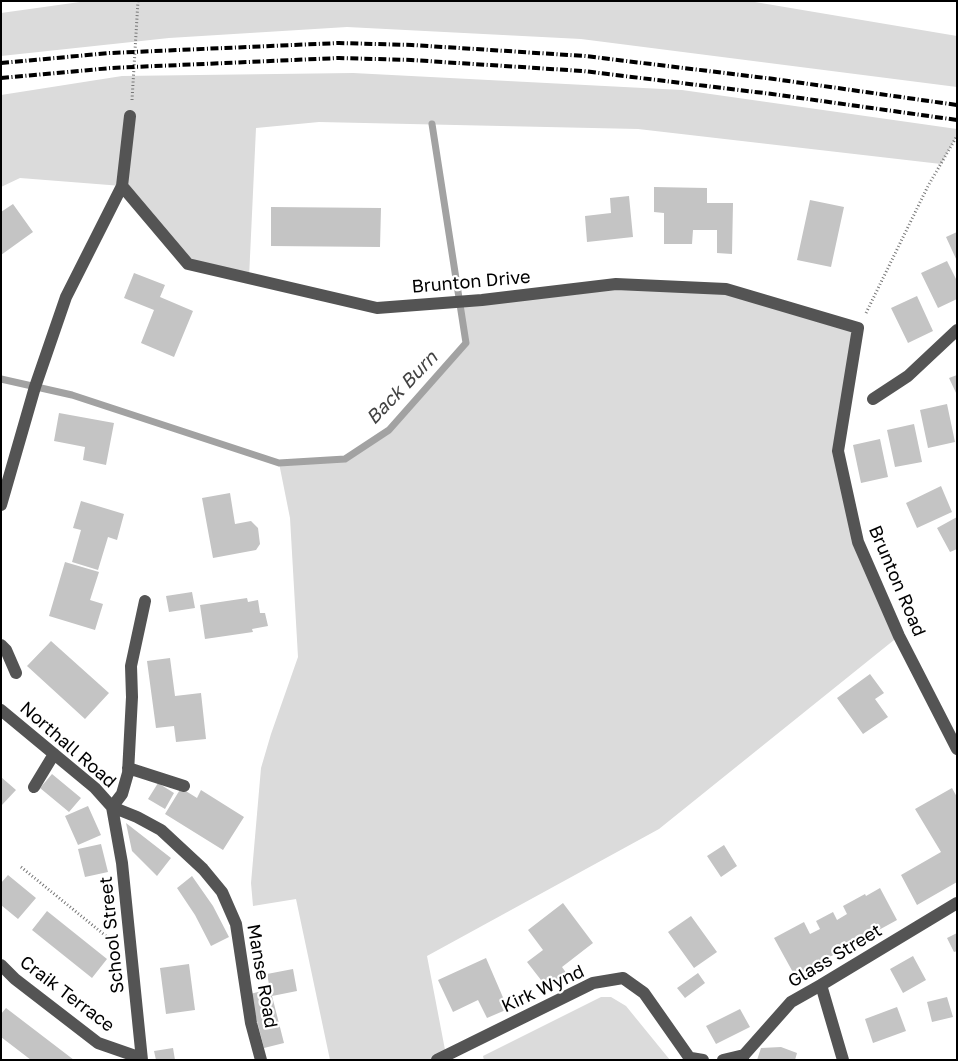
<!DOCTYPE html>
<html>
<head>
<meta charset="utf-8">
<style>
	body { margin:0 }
	#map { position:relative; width:958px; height:1061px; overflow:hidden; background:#fff; font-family:"Golos Text",sans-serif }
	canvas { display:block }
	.frame { position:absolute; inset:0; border:2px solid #000; pointer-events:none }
</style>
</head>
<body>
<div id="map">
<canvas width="958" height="1061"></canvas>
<div class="frame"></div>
</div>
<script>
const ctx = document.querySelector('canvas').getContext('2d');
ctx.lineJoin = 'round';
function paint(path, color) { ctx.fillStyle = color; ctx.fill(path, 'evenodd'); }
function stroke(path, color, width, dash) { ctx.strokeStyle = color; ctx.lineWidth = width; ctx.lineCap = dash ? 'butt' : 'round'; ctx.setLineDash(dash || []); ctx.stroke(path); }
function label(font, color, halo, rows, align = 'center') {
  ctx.font = font + ' "Golos Text",sans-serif'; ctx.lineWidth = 4.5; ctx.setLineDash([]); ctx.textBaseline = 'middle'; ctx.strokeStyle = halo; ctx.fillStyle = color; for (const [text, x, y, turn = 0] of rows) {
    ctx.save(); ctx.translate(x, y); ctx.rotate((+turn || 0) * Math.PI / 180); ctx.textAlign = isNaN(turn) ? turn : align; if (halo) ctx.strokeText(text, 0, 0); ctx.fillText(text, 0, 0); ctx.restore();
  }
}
paint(new Path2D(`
	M 87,1 L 749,1 L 957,36 L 957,87 L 581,39 L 347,27 L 169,38 L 1,56 L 1,13 Z
	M 353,73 L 682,90 L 957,129 L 957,136 L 941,164 L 638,129 L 319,122 L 256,128 L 249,278 L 188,264 L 122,186 L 20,178 L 1,187 L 1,95 L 122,76 Z
	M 616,284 L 726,289 L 858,328 L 838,451 L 858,542 L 899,636 L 659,829 L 427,956 L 446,1055 L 438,1060 L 330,1060 L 296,899 L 253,906 L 251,883 L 261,768 L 271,734 L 298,657 L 290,518 L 279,463 L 345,459 L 389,430 L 466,343 L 459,302 Z
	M 601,997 L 611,997 L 626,1006 L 670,1060 L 484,1060 L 483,1056 Z`), '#dbdbdb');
stroke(new Path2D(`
	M 1,379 L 72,395 L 279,463 L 345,459 L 389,430 L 466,343 L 432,124`), '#a2a2a2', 7);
paint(new Path2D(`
	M 654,187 L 707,188 L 707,203 L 733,203 L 732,254 L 717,253 L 717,230 L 693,230 L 692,244 L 664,244 L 664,213 L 654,212 Z
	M 629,196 L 633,237 L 587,242 L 585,216 L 611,213 L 610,198 Z
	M 810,200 L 844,207 L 831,267 L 797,260 Z
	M 13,204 L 33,232 L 1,255 L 1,212 Z
	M 271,207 L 381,208 L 380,247 L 271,246 Z
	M 957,232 L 957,261 L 946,237 Z
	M 947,261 L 957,281 L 957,299 L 938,308 L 921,273 Z
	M 134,273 L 165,285 L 160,297 L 193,311 L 174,357 L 141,343 L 154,310 L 124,298 Z
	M 917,296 L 933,331 L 908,343 L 891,308 Z
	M 957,375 L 957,395 L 949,378 Z
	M 947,404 L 955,442 L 928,448 L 920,410 Z
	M 59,413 L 114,423 L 106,465 L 83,460 L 85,447 L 54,441 Z
	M 914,424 L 922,462 L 895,467 L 887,430 Z
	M 880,439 L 888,477 L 861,483 L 853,445 Z
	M 941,486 L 952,512 L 917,528 L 906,503 Z
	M 230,493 L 235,524 L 251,521 L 258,528 L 260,544 L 256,550 L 213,558 L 202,498 Z
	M 81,501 L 124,514 L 117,540 L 108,537 L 98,570 L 72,562 L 81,530 L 73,528 Z
	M 957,517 L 957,549 L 950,552 L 937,528 Z
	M 65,562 L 99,572 L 90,600 L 103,604 L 95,630 L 49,616 Z
	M 192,592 L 195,608 L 169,612 L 166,596 Z
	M 247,598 L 248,602 L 258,600 L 260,613 L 265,613 L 268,626 L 252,629 L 253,632 L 205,639 L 200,605 Z
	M 51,641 L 109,693 L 85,719 L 27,666 Z
	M 170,658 L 175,696 L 201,693 L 206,739 L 176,742 L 174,726 L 156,728 L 147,661 Z
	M 870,674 L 884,693 L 875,699 L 888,717 L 863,734 L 837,698 Z
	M 52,774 L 81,798 L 69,812 L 40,788 Z
	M 1,777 L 16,790 L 1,806 Z
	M 158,783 L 174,793 L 165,809 L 148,799 Z
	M 181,788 L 197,798 L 201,790 L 244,817 L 223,850 L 165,814 Z
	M 952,788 L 957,797 L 957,882 L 917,905 L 901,875 L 941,852 L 915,809 Z
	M 88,806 L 101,835 L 78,845 L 65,816 Z
	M 126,823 L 171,858 L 157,876 L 132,851 Z
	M 101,844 L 108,872 L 85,877 L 78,849 Z
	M 724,845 L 737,866 L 721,877 L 707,856 Z
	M 8,875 L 36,898 L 18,919 L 1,905 L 1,883 Z
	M 192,876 L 213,906 L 229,937 L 211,946 L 195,915 L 177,888 Z
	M 880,888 L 897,920 L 795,976 L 774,938 L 804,922 L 810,934 L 820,929 L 816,921 L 833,912 L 837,920 L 847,914 L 843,906 L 865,894 L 866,896 Z
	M 563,903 L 593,943 L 562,967 L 567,974 L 548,989 L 527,962 L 543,950 L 528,930 Z
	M 47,911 L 107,959 L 92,978 L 32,930 Z
	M 691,916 L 717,952 L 694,968 L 668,932 Z
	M 957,933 L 957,951 L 954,952 L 947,938 Z
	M 913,956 L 926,980 L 903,993 L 890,969 Z
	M 486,958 L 508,1009 L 487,1018 L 478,1000 L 453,1012 L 438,980 Z
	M 189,964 L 195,1010 L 166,1014 L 160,968 Z
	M 293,969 L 297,991 L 272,996 L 284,1043 L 264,1048 L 250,994 L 270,989 L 267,974 Z
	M 698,973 L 705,983 L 685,998 L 677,988 Z
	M 947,997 L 953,1017 L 932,1022 L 927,1002 Z
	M 897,1007 L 906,1031 L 873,1043 L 865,1019 Z
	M 6,1008 L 74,1060 L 31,1060 L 1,1037 L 1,1014 Z
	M 740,1009 L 750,1027 L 716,1044 L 706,1026 Z
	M 781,1047 L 797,1053 L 795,1060 L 757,1060 L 761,1048 Z
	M 173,1048 L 175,1060 L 156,1060 L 154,1051 Z`), '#c4c4c4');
stroke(new Path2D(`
	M 132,100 L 138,1
	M 866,313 L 928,186 L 957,136
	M 21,867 L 112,941`), '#767676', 3, [1, 2.5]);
stroke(new Path2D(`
	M 122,186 L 188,264 L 377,308 L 482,300 L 616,284 L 726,289 L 858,328 L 838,451 L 858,542 L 899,636 L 957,749
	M 873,399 L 908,376 L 957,330
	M 1,505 L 35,387 L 66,297 L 122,186 L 130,116
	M 1,645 L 6,650 L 16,673
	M 1,710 L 95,788 L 112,807 L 137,817 L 161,830 L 203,869 L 222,892 L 236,924 L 251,1023 L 261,1060
	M 128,768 L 184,786
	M 34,787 L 54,754
	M 112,807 L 122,863 L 142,1060
	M 112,807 L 122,794 L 128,773 L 132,697 L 131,666 L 145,601
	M 1,965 L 15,979 L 98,1043 L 141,1058
	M 821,985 L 843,1060
	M 691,1058 L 703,1060
	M 437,1060 L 593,983 L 623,978 L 644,993 L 691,1060
	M 723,1060 L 744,1055
	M 742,1060 L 744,1055 L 791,1002 L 821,985 L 957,903`), '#545454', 12);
stroke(new Path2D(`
	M 1,63 L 110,53 L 339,43 L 412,45 L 585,56 L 774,79 L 957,105
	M 1,78 L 111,68 L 339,58 L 411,60 L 583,71 L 772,94 L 957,120`), '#000', 4, [8, 2.5, 1, 2.5]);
label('18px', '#000', '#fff', [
	["Brunton Drive",471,282,-5],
	["Brunton Road",897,581,67],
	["Northall Road",68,745,41],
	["School Street",112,935,-96],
	["Glass Street",835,956,-31],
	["Manse Road",262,976,80],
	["Kirk Wynd",543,989,-25],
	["Craik Terrace",67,994,37]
]);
label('italic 19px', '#434343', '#fff', [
	["Back Burn",402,388,-46]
]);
</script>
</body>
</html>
